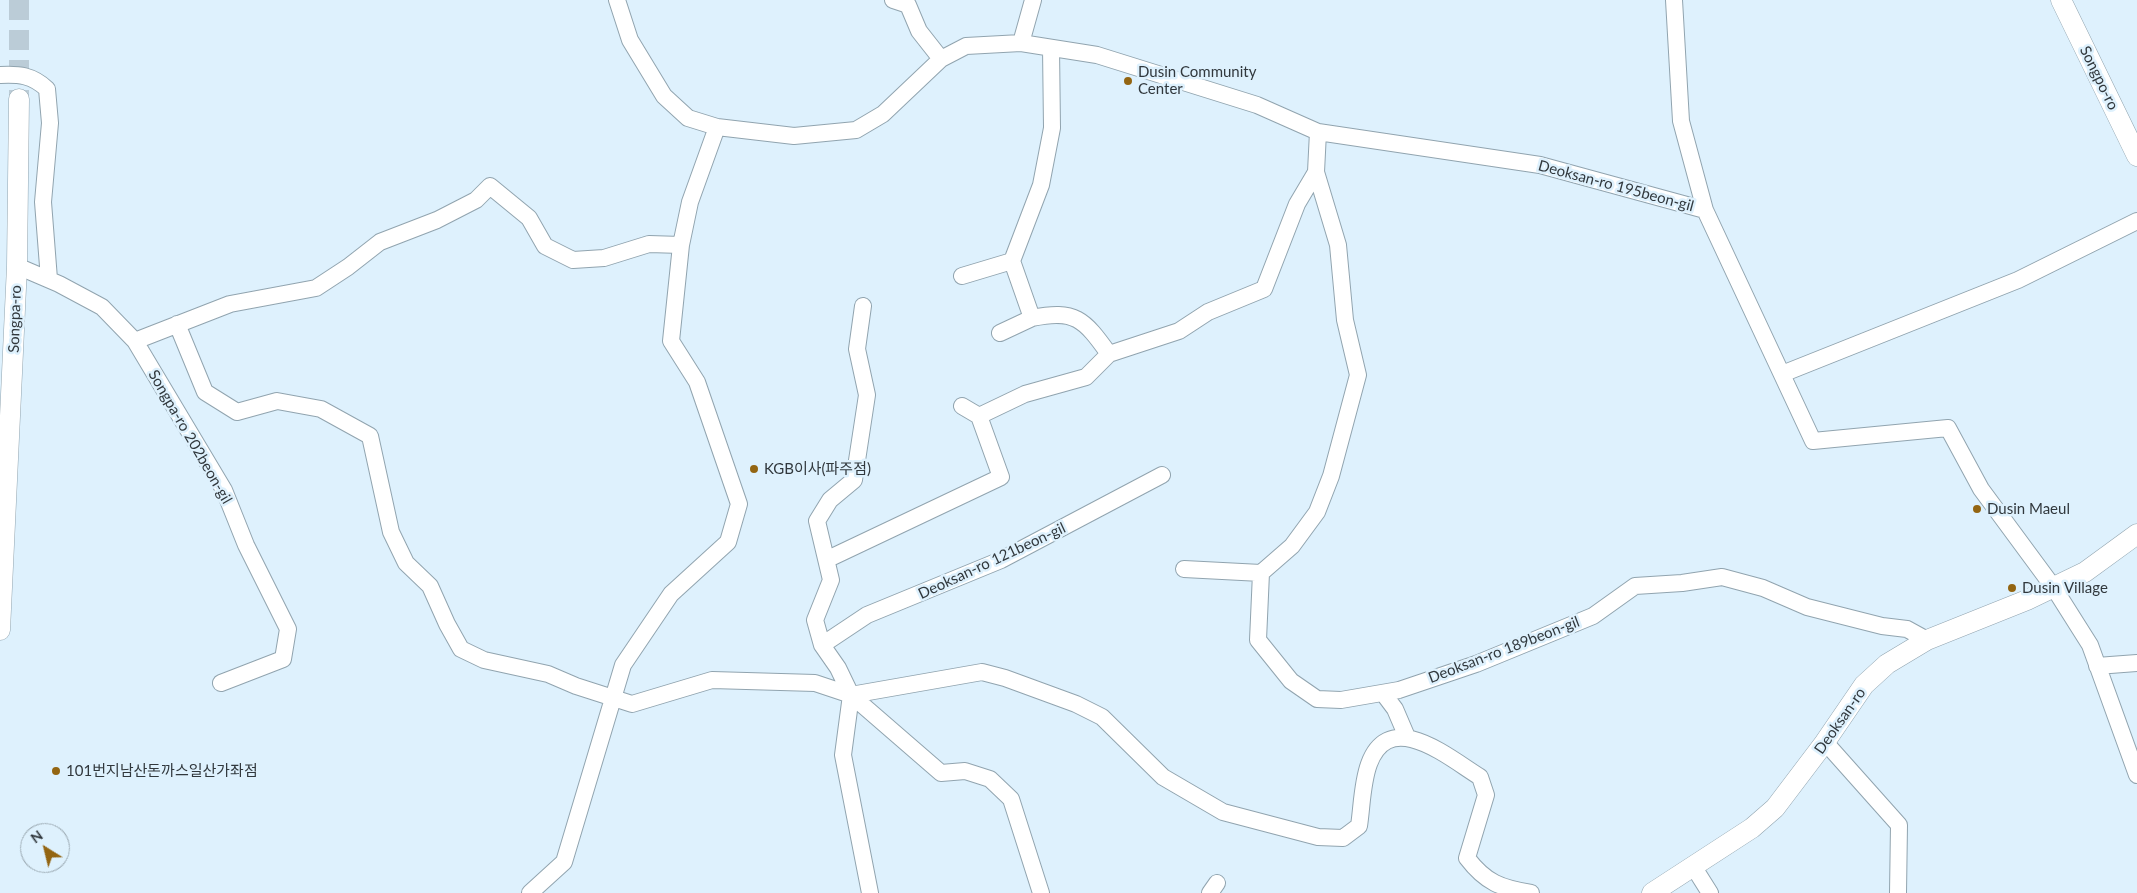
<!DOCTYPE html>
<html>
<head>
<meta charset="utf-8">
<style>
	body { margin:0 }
	#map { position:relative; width:2137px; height:893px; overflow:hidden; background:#def1fd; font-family:Lato,sans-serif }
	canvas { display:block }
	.north { position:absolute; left:20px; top:823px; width:50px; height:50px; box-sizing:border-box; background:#def1fd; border:1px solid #99a7b0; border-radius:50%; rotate:324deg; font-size:14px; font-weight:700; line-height:20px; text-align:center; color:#31383d }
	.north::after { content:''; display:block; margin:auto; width:18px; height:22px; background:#936512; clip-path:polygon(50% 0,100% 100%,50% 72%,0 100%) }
</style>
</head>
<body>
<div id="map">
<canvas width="2137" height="893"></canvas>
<div class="north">N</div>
</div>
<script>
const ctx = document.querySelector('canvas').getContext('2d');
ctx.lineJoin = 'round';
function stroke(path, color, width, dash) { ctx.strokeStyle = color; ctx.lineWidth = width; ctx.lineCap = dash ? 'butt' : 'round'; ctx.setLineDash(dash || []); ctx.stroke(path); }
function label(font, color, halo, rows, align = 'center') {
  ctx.font = font + ' Lato,"Noto Sans KR",sans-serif'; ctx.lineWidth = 5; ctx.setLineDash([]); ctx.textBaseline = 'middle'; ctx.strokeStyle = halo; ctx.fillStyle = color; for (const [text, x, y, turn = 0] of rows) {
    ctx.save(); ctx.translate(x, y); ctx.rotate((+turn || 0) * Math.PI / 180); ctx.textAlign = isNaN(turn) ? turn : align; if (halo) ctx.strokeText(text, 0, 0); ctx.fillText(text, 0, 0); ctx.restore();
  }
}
stroke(new Path2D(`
	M 19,0 L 19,99`), '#bbccd7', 20, [20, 10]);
const minor = new Path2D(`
	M 617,0 L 630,40 L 664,96 L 688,118 L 717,127 L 794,136 L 856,130 L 883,114 L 941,59 L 966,46 L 1021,43 L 1097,55 L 1257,105 L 1318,132 L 1540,165 L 1705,210
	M 893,0 L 908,5 L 919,31 L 941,59
	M 1674,0 L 1681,121 L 1705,210 L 1813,441 L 1948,428 L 1981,489 L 2054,588 L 2090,645 L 2137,775
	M 1021,43 L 1033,0
	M 0,75 C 19,74 32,75 47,89 L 50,123 L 43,202 L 49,279
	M 1316,172 L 1338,245 L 1345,320 L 1358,375 L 1331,476 L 1317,512 L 1292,546 L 1261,573 L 1258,640 L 1291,681 L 1317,699 L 1341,700 L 1399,690 L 1476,664 L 1593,616 L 1635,586 L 1682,583 L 1722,577 L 1763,588 L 1807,607 L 1882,626 L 1907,629 L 1927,640
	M 17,266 L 59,284 L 102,307 L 135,341 L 224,490 L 246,545 L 288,629 L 283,659 L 221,683
	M 962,276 L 1012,261
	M 863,306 L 857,349 L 867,395 L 854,480 L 830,500 L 817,521 L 831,580 L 815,620 L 822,645 L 838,668 L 851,695 L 843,755 L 870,893
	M 1032,318 C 1075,309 1084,319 1109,354
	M 177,324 L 205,392 L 237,412 L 277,401 L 321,409 L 370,436 L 391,532 L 406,563 L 430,586 L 447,624 L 461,649 L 484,660 L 548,674 L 576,686 L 632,704 L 712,680 L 815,683 L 851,695 L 941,773 L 965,771 L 990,779 L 1011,799 L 1041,893
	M 1000,333 L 1032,318 L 1012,261 L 1041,185 L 1052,128 L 1051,48
	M 135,341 L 230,304 L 316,288 L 348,267 L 380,242 L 437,220 L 476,200 L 490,186 L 529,218 L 545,246 L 573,260 L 604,258 L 649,244 L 681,245
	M 1782,374 L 2018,280 L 2137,221
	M 962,406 L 979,416
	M 828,559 L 1001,477 L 979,416 L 1025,394 L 1086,377 L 1109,354 L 1179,331 L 1208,312 L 1264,289 L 1297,204 L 1316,172 L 1318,132
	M 1184,569 L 1261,573
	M 822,645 L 867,615 L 1001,560 L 1162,475
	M 2097,666 L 2137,663
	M 1383,693 L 1395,709 L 1407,737
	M 851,695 L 982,672 L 1005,678 L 1076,704 L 1102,717 L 1163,777 L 1223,812 L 1318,837 L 1343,838 L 1359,826 C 1362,806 1362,783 1369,764 C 1390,707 1449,758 1480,777 L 1486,795 L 1467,858 C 1486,883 1501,888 1531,893
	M 1825,742 L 1899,825 L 1898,893
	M 1693,866 L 1710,893
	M 530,893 L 564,862 L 623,665 L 671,594 L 728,542 L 739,504 L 697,382 L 671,341 L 681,245 L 690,202 L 717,127
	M 1210,893 L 1217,883`);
const tertiary = new Path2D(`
	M 2061,0 L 2137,156
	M 0,630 L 17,266 L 19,99
	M 1652,893 L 1752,828 L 1775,808 L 1825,742 L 1864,685 L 1887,664 L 1927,640 L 2027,600 L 2085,572 L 2137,534`);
stroke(minor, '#91a4af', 18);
stroke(tertiary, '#91a4af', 21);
stroke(minor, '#fff', 16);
stroke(tertiary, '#fff', 20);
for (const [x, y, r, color] of [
	[1128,81,5,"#936512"],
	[754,469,5,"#936512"],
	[1977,509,5,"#936512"],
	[2012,588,5,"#936512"],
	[56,771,5,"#936512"]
]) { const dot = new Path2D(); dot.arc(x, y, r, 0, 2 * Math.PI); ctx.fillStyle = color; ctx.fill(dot); stroke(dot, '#def1fd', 2); }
label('15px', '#31383d', '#def1fd', [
	["Dusin Community",1138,72],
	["Center",1138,89],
	["KGB이사(파주점)",764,469],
	["Dusin Maeul",1987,509],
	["Dusin Village",2022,588],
	["101번지남산돈까스일산가좌점",66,771]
], 'left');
label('15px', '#31383d', '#def1fd', [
	["Songpo-ro",2099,78,64],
	["Deoksan-ro 195beon-gil",1616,186,15],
	["Songpa-ro",15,319,-88],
	["Songpa-ro 202beon-gil",190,437,60],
	["Deoksan-ro 121beon-gil",992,561,-25],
	["Deoksan-ro 189beon-gil",1504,650,-21],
	["Deoksan-ro",1840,721,-55]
]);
</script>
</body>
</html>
